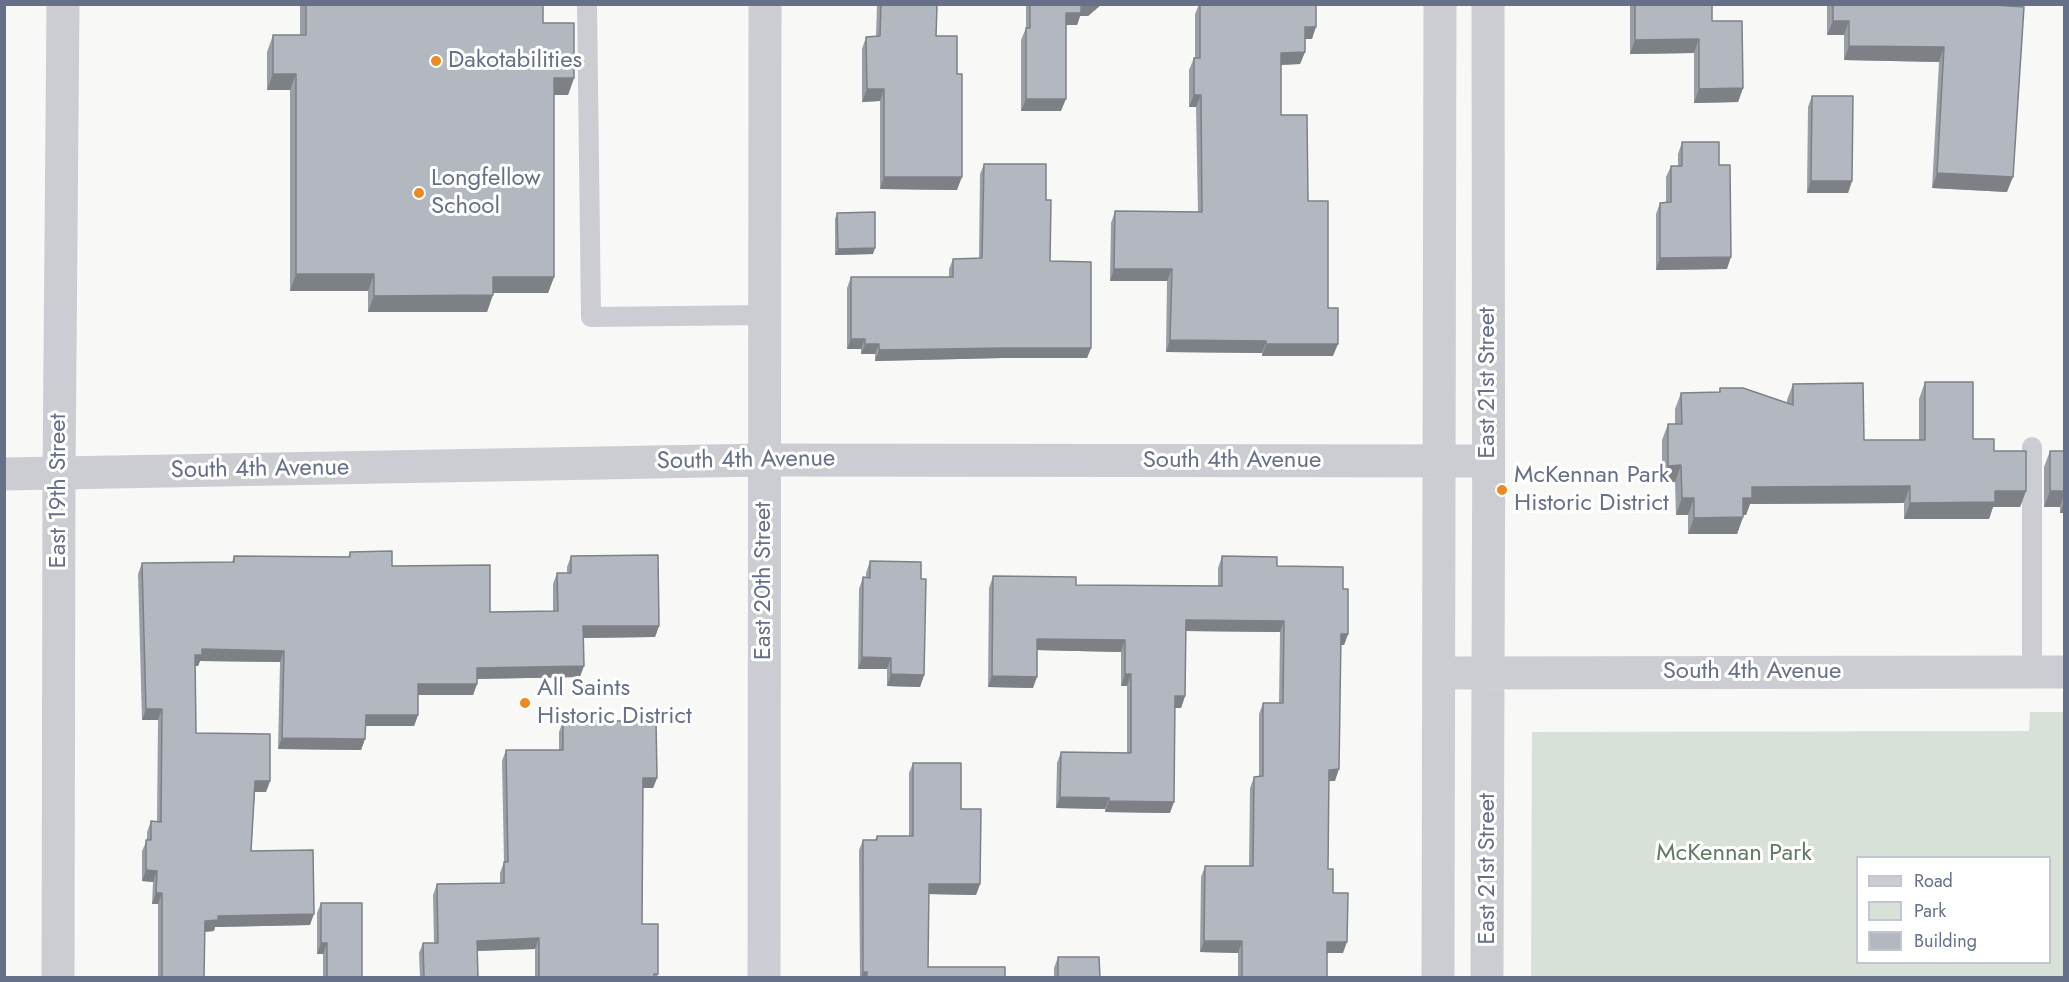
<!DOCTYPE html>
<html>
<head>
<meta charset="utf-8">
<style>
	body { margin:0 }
	#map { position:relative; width:2069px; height:982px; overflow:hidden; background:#f8f9f6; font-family:Jost,sans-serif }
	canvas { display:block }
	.frame { position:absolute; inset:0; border:6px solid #667089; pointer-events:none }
	.legend { position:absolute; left:1856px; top:856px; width:195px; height:108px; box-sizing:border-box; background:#fff; border:2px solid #c2c6d0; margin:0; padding:8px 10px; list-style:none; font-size:18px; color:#667089 }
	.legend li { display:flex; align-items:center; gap:12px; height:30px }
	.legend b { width:30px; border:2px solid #c2c6d0 }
</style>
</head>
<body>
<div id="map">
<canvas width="2069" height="982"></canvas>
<div class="frame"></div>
<ul class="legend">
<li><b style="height:8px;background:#cccdd2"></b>Road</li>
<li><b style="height:16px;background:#d8e1d7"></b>Park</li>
<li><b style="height:16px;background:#b3b8c0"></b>Building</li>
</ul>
</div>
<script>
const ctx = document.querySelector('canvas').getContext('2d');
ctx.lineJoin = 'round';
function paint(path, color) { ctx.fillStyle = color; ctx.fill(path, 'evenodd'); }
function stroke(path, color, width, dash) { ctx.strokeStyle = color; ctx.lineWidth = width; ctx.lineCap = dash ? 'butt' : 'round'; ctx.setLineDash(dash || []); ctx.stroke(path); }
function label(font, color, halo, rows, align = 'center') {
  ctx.font = font + ' Jost,sans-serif'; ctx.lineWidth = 6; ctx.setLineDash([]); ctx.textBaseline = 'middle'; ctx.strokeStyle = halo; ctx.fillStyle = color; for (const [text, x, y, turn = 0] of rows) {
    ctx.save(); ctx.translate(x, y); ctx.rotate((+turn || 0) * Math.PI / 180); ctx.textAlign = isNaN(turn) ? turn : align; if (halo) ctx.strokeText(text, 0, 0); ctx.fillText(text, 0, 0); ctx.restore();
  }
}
paint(new Path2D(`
	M 2030,712 L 2064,712 L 2064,977 L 1531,977 L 1532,732 L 2029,731 ZM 1858,858 L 2050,858 L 2050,962 L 1858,962 Z`), '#d8e1d7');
stroke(new Path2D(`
	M 587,4 L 591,317 L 765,315
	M 2032,447 L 2032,672`), '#cccdd2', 20);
stroke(new Path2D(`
	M 58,978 L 59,474 L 63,4
	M 764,978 L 765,4`), '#cccdd2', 33);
stroke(new Path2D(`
	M 4,474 L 764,460 L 1487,461
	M 1439,673 L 2064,672
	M 1438,978 L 1440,4
	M 1487,978 C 1490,653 1488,329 1488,4`), '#cccdd2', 33);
paint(new Path2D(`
	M 300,4 L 543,4 L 543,23 L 574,78 L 568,95 L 554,95 L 554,277 L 548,293 L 493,293 L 487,312 L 368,312 L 368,291 L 290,291 L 290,90 L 267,90 L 267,52 L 273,35 L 300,35 Z
	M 877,4 L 937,4 L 936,36 L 957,190 L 880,189 L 880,101 L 862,102 L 862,49 L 866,37 L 876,36 Z
	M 1026,4 L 1102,4 L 1088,16 L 1080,16 L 1077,25 L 1066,25 L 1061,111 L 1021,111 L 1021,40 L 1026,28 Z
	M 1199,4 L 1316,4 L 1312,39 L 1305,39 L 1305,52 L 1300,64 L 1281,65 L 1281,115 L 1308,201 L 1328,308 L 1333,356 L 1262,356 L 1262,353 L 1166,352 L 1167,281 L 1110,281 L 1111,223 L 1115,211 L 1198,212 L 1196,107 L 1189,107 L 1189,70 L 1194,58 L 1195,58 L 1195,14 Z
	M 1630,4 L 1712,4 L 1712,21 L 1743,88 L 1738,102 L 1694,103 L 1694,53 L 1630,54 Z
	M 1827,4 L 1980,4 L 2007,192 L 1932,188 L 1939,62 L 1844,60 L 1844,35 L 1827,35 Z
	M 1812,96 L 1852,181 L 1848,193 L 1807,193 L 1808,107 Z
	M 1682,142 L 1719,165 L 1727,269 L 1656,270 L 1656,214 L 1660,203 L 1666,202 L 1666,177 L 1671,166 L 1678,166 L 1678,154 Z
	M 984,164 L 1046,200 L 1050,261 L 1091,348 L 1087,358 L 1002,358 L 875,361 L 875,354 L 861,354 L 861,349 L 847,349 L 847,288 L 851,277 L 949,277 L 949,269 L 953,259 L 979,258 L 980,174 Z
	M 837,213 L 873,254 L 835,255 L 835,219 Z
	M 1925,382 L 1973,439 L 1994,451 L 2026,491 L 2020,507 L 1993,507 L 1989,519 L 1904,519 L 1904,503 L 1750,504 L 1746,515 L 1743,515 L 1743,517 L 1737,534 L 1688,534 L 1688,515 L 1676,515 L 1675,482 L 1662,482 L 1662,440 L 1668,424 L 1675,424 L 1675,409 L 1681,393 L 1719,392 L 1720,388 L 1787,403 L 1787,400 L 1793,384 L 1864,440 L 1919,440 L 1919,399 Z
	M 2064,449 L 2064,513 L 2060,513 L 2060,507 L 2044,507 L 2044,467 L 2050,451 L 2064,451 Z
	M 350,552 L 392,566 L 490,612 L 553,611 L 553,584 L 557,573 L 567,573 L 567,567 L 571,556 L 659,626 L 655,637 L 583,638 L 580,677 L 477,679 L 477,684 L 473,695 L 418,695 L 418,715 L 414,726 L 365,726 L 365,739 L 361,750 L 278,749 L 280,662 L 200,661 L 198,666 L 195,666 L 196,733 L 270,781 L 266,792 L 255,792 L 251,851 L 310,925 L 215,927 L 214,931 L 205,932 L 204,978 L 158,978 L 158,904 L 152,904 L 153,882 L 142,881 L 142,851 L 147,840 L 147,832 L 151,821 L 157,822 L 158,720 L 142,720 L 138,574 L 142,563 L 232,562 L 234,556 L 348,557 Z
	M 1222,556 L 1277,566 L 1343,589 L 1348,634 L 1344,645 L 1341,645 L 1335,781 L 1329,781 L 1328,869 L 1343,953 L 1327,953 L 1327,978 L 1238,978 L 1238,953 L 1200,952 L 1201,877 L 1205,866 L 1249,866 L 1250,788 L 1254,777 L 1259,777 L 1259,714 L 1263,703 L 1279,703 L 1280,632 L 1186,631 L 1185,696 L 1181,708 L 1175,708 L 1170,813 L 1105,812 L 1105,809 L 1056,808 L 1057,763 L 1061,752 L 1127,753 L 1127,686 L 1121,686 L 1121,652 L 1037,650 L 1033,688 L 988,687 L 989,588 L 993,576 L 1076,585 L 1218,586 L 1218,568 Z
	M 870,561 L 921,579 L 924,675 L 920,687 L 887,686 L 887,669 L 858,669 L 859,589 L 863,577 L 866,578 L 866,573 Z
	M 563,721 L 657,778 L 653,788 L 643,788 L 642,924 L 658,974 L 657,978 L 535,978 L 535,949 L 478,951 L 478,978 L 420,978 L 419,953 L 423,943 L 434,943 L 433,895 L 437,884 L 500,883 L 500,873 L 504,862 L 502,761 L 506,750 L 559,750 L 559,732 Z
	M 913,763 L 961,809 L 980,884 L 976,895 L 929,894 L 928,967 L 1005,978 L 860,978 L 859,850 L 863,840 L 875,840 L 877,836 L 909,836 L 909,773 Z
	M 321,903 L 362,978 L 323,978 L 323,954 L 317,954 L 317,913 Z
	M 1058,957 L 1100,978 L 1054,978 L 1054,968 Z`), '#9a9ea5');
paint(new Path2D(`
	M 1081,4 L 1102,4 L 1088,16 L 1080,16 L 1077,25 L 1061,25 L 1066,13 Z
	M 1833,21 L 1849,21 L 1844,35 L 1827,35 Z
	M 1305,27 L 1316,27 L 1312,39 L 1300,39 Z
	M 1699,39 L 1694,53 L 1630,54 L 1635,40 Z
	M 1849,46 L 1944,47 L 1939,62 L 1844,60 Z
	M 1305,52 L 1300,64 L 1277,65 L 1281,53 Z
	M 273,74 L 296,74 L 290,90 L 267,90 Z
	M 554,78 L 574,78 L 568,95 L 548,95 Z
	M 1743,88 L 1738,102 L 1694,103 L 1699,89 Z
	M 867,89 L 884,89 L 880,101 L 862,102 Z
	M 1194,95 L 1201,95 L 1196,107 L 1189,107 Z
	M 1026,99 L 1066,99 L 1061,111 L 1021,111 Z
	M 1937,173 L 2013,177 L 2007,192 L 1932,188 Z
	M 884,177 L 962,177 L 957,190 L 880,189 Z
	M 1811,181 L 1852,181 L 1848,193 L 1807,193 Z
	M 875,248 L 873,254 L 835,255 L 838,249 Z
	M 1731,257 L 1727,269 L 1656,270 L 1660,258 Z
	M 1114,269 L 1172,269 L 1167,281 L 1110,281 Z
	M 296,274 L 374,274 L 368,291 L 290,291 Z
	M 493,277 L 554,277 L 548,293 L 487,293 Z
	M 493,295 L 487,312 L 368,312 L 374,296 Z
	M 851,339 L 865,339 L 861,349 L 847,349 Z
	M 1170,340 L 1266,341 L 1262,353 L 1166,352 Z
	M 865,344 L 879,344 L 875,354 L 861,354 Z
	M 1266,344 L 1338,344 L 1333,356 L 1262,356 Z
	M 1006,348 L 1091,348 L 1087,358 L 1002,358 L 875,361 L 879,350 Z
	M 1681,465 L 1675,482 L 1662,482 L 1668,466 Z
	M 1910,486 L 1904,503 L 1750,504 L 1746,515 L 1737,515 L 1743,498 L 1752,487 Z
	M 1995,491 L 2026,491 L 2020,507 L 1993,507 L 1989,519 L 1904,519 L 1910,503 Z
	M 2050,491 L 2064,491 L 2064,495 L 2060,507 L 2044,507 Z
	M 1682,498 L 1694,498 L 1688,515 L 1676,515 Z
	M 2064,501 L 2064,513 L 2060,513 Z
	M 1743,517 L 1737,534 L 1688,534 L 1694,518 Z
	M 1186,620 L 1284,621 L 1280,632 L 1182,631 Z
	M 583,626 L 659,626 L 655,637 L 579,638 Z
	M 1341,634 L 1348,634 L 1344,645 L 1337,645 Z
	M 1037,639 L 1125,640 L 1121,652 L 1033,650 Z
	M 202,649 L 284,651 L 280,662 L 200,661 L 198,666 L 191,666 L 195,655 Z
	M 862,657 L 891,658 L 887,669 L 858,669 Z
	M 584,666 L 580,677 L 473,679 L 477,668 Z
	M 891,674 L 924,675 L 920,687 L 887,686 Z
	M 1125,674 L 1131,674 L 1127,686 L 1121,686 Z
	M 992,676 L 1037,677 L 1033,688 L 988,687 Z
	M 418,684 L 477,684 L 473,695 L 414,695 Z
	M 1175,696 L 1185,696 L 1181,708 L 1171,708 Z
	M 146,709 L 162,709 L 158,720 L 142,720 Z
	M 366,715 L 418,715 L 414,726 L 362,726 Z
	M 282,738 L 365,739 L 361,750 L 278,749 Z
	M 1339,769 L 1335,781 L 1325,781 L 1329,770 Z
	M 643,778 L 657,778 L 653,788 L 639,788 Z
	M 255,781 L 270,781 L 266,792 L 251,792 Z
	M 1060,797 L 1109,798 L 1105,809 L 1056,808 Z
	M 1109,801 L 1174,802 L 1170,813 L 1105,812 Z
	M 146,870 L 157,871 L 153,882 L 142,881 Z
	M 929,884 L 980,884 L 976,895 L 926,894 Z
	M 156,893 L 162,893 L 158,904 L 152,904 Z
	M 314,914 L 310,925 L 215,927 L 214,931 L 201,932 L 205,921 L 218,916 Z
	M 539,938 L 535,949 L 473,951 L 477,941 Z
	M 1204,941 L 1242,941 L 1238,953 L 1200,952 Z
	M 1327,942 L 1347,942 L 1343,953 L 1323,953 Z
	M 321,943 L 327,943 L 323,954 L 317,954 Z
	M 863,972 L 867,972 L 865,978 L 861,978 Z`), '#7d8186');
const building = new Path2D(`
	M 306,4 L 543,4 L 543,23 L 574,23 L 574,78 L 554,78 L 554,277 L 493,277 L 493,295 L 374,296 L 374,274 L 296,274 L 296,74 L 273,74 L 273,35 L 306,35 Z
	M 881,4 L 937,4 L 936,36 L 957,36 L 957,74 L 962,74 L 962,177 L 884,177 L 884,89 L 867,89 L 866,37 L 880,36 Z
	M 1030,4 L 1081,4 L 1081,13 L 1066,13 L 1066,99 L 1026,99 L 1026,28 L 1030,28 Z
	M 1200,4 L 1316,4 L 1316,27 L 1305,27 L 1305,52 L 1281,53 L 1281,115 L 1307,115 L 1308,201 L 1328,201 L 1328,308 L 1338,308 L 1338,344 L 1266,344 L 1266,341 L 1170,340 L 1172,269 L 1114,269 L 1115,211 L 1202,212 L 1201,95 L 1194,95 L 1194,58 L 1200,58 Z
	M 1635,4 L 1712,4 L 1712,21 L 1742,21 L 1743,88 L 1699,89 L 1699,39 L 1635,40 Z
	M 1833,4 L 1980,4 L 2024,7 L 2013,177 L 1937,173 L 1944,47 L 1849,46 L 1849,21 L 1833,21 Z
	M 1812,96 L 1853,96 L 1852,181 L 1811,181 Z
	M 1682,142 L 1719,142 L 1719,165 L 1730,165 L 1731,257 L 1660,258 L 1660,203 L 1671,202 L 1671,166 L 1682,166 Z
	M 984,164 L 1046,164 L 1046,200 L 1051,200 L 1050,261 L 1091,262 L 1091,348 L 1006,348 L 879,350 L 879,344 L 865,344 L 865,339 L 851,339 L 851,277 L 953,277 L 953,259 L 982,258 Z
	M 875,212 L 875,248 L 838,249 L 837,213 Z
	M 1925,382 L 1973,382 L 1973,439 L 1994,439 L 1994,451 L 2026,451 L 2026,491 L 1995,491 L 1995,502 L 1910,503 L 1910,486 L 1752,487 L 1752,498 L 1743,498 L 1743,517 L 1694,518 L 1694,498 L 1682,498 L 1681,465 L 1668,466 L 1668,424 L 1682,424 L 1681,393 L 1720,392 L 1720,388 L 1743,388 L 1793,405 L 1793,384 L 1863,383 L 1864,440 L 1925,440 Z
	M 2050,451 L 2064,451 L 2064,491 L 2050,491 Z
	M 392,551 L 392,566 L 490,565 L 490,612 L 558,611 L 557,573 L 571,573 L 571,556 L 658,555 L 659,626 L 583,626 L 584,666 L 477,668 L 477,684 L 418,684 L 418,715 L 366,715 L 365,739 L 282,738 L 284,651 L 202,649 L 202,655 L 195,655 L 196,733 L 270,734 L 270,781 L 255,781 L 251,851 L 313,850 L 314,914 L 218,916 L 218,920 L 205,921 L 204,978 L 162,978 L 162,893 L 156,893 L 157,871 L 146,870 L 146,840 L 151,840 L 151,821 L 161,822 L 162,709 L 146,709 L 142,563 L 234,562 L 234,556 L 350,557 L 350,552 Z
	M 1222,556 L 1277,557 L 1277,566 L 1343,567 L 1343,589 L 1348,589 L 1348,634 L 1341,634 L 1339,769 L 1329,770 L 1328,869 L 1333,869 L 1333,893 L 1348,893 L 1347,942 L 1327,942 L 1327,978 L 1242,978 L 1242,941 L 1204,941 L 1205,866 L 1253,866 L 1254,777 L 1263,776 L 1263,703 L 1283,703 L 1284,621 L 1186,620 L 1185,696 L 1175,696 L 1174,802 L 1109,801 L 1109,798 L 1060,797 L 1061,752 L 1131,753 L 1131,674 L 1125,674 L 1125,640 L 1037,639 L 1037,677 L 992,676 L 993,576 L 1076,577 L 1076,585 L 1222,586 Z
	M 870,561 L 921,562 L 921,579 L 926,579 L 924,675 L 891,674 L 891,658 L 862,657 L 863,577 L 870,578 Z
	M 563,721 L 656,721 L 657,778 L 643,778 L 642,924 L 658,924 L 658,974 L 654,974 L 654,978 L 539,978 L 539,938 L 477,941 L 478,978 L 424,978 L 423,943 L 438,943 L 437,884 L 504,883 L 504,862 L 508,862 L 506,750 L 563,750 Z
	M 913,763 L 961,763 L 961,809 L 981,809 L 980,884 L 929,884 L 928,967 L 1005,967 L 1005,978 L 867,978 L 867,972 L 863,972 L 863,840 L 877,840 L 877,836 L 913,836 Z
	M 321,903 L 362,903 L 362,978 L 327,978 L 327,943 L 321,943 Z
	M 1058,957 L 1099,957 L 1100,978 L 1058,978 Z`);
paint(building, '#b3b8c0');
stroke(building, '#7d8186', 1.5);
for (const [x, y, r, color] of [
	[436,61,6,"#ed8822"],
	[419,193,6,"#ed8822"],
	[1502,490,6,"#ed8822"],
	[525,703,6,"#ed8822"]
]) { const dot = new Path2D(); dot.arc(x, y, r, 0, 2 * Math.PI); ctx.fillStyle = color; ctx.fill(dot); stroke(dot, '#fff', 2); }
label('24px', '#667089', '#fff', [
	["Dakotabilities",448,61],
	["Longfellow",431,179],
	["School",431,207],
	["McKennan Park",1514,476],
	["Historic District",1514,504],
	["All Saints",537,689],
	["Historic District",537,717]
], 'left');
label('24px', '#667089', '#fff', [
	["East 21st Street",1488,383,-90],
	["South 4th Avenue",746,461,-1],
	["South 4th Avenue",1232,461],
	["South 4th Avenue",260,470,-1],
	["East 19th Street",59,491,-90],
	["East 20th Street",764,581,-90],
	["South 4th Avenue",1752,672],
	["East 21st Street",1488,869,-90]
]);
label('24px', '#627a63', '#fff', [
	["McKennan Park",1734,854]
]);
</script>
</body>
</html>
